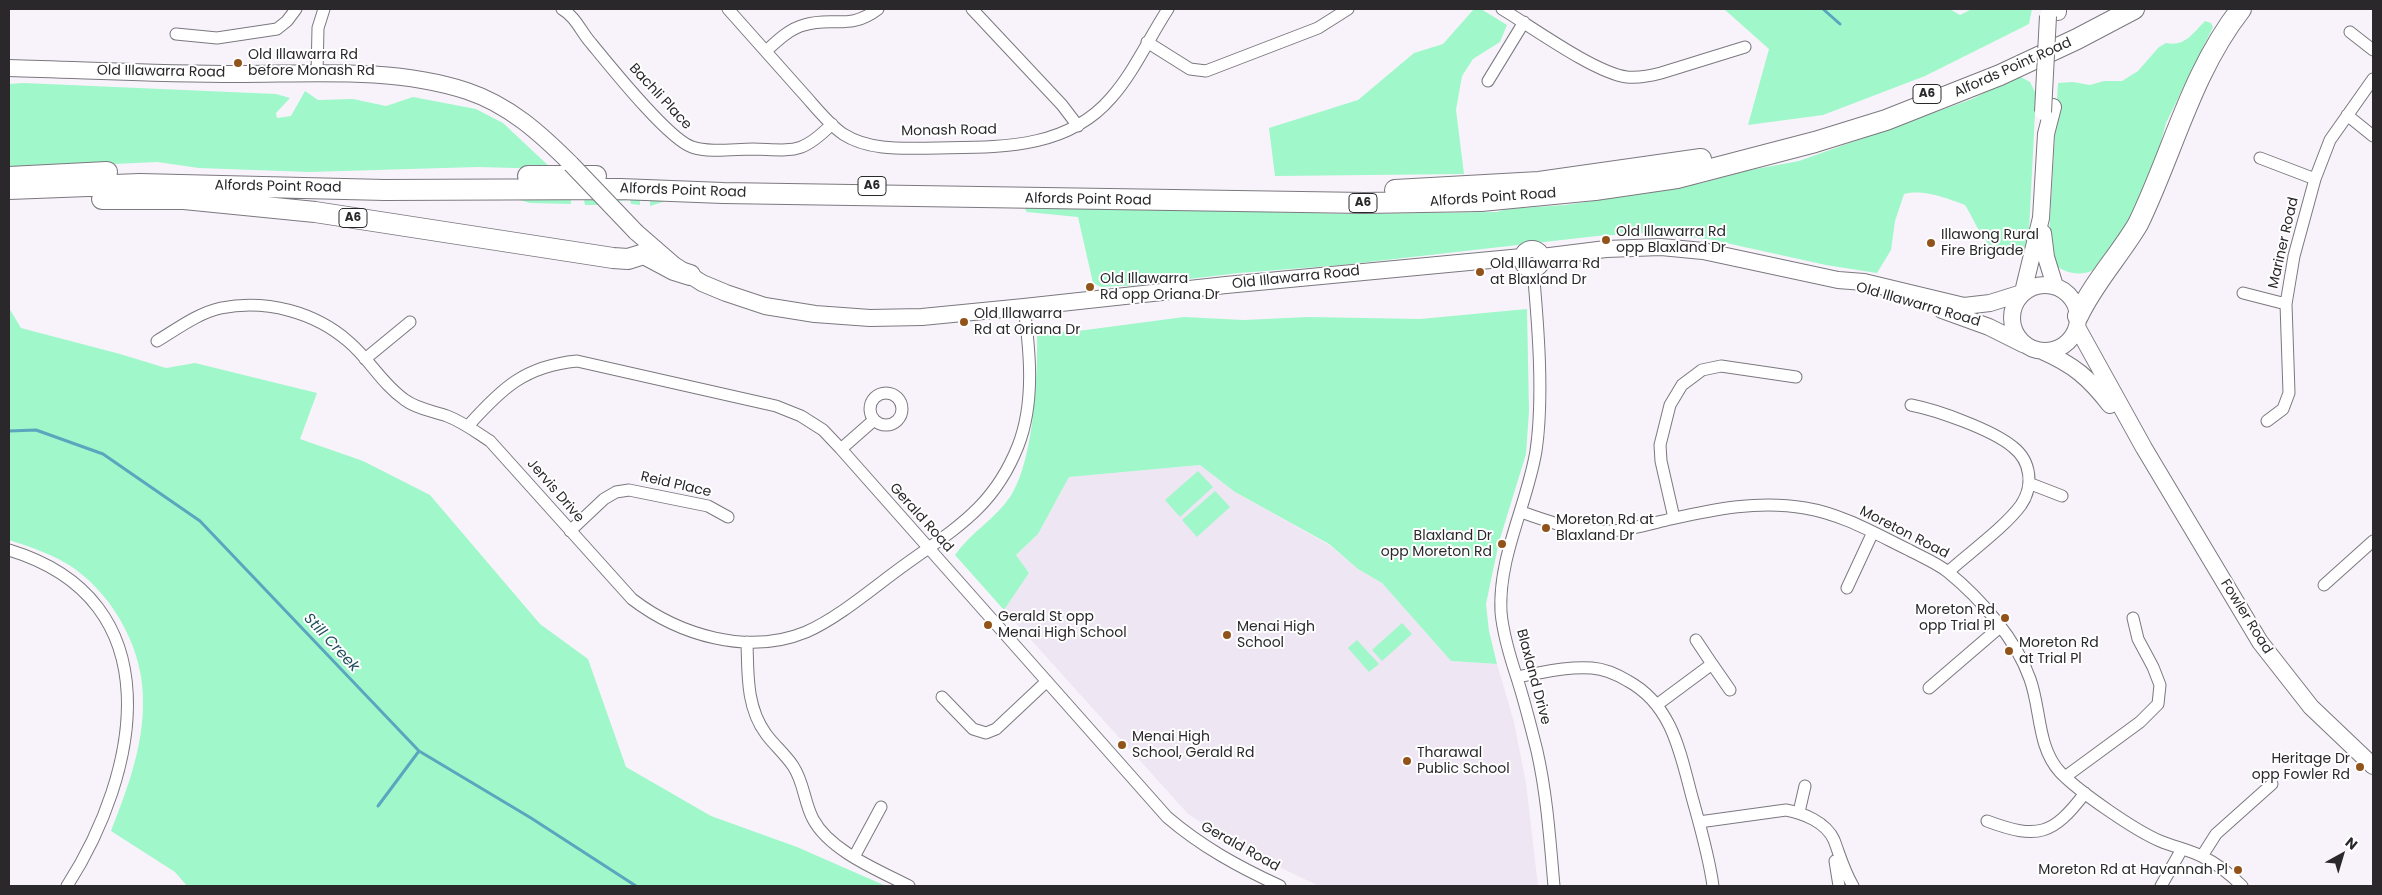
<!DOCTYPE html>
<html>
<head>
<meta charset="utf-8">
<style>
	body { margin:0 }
	#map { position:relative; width:2382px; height:895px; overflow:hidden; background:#f8f3fb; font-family:Poppins,sans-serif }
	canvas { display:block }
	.frame { position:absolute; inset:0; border:10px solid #2a282b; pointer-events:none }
	.north { position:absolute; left:2317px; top:830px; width:50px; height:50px; -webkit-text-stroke:4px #fff; paint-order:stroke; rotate:39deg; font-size:14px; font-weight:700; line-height:20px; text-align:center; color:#2a282b }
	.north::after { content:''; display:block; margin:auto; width:18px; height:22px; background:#2a282b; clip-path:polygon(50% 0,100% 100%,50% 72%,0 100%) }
</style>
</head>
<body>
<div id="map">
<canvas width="2382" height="895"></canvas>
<div class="frame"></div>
<div class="north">N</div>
</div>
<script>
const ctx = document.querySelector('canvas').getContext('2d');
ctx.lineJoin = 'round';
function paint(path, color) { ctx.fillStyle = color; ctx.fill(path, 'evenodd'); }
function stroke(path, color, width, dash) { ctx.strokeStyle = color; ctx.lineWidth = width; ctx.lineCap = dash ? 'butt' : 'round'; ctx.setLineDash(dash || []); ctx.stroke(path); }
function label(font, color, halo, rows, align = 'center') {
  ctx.font = font + ' Poppins,sans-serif'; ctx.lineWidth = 4; ctx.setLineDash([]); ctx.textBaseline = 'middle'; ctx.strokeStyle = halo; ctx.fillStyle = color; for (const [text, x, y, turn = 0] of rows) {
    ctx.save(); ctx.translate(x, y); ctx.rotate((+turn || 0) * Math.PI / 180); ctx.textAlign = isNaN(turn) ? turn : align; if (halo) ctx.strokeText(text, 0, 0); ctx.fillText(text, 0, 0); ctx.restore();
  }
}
paint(new Path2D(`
	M 1200,465 L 1235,492 L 1329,545 L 1358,569 L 1382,583 L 1451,661 L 1497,664 L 1514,722 L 1526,783 L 1538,886 L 1319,886 L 1241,849 L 1188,814 L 1004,610 L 1029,573 L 1016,555 L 1038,534 L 1069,477 Z`), '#efe6f4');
paint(new Path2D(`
	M 1474,9 L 1481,9 L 1507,25 L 1500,42 L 1473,59 L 1462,76 L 1456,110 L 1464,174 L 1275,176 L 1269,128 L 1358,100 L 1414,53 L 1443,44 Z
	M 1724,9 L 1950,9 L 1960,15 L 1972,9 L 2032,9 L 2029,24 L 1925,76 L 1823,115 L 1748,125 L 1769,49 Z
	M 2205,21 L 2211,23 L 2213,27 L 2166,123 L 2156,160 L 2134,219 L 2096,269 C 2080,277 2066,274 2052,263 L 2049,236 L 2058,83 L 2073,82 L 2090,85 L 2104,81 L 2122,81 L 2138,71 L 2159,47 L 2166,43 C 2185,47 2193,33 2205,21 Z
	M 2019,76 L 2030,82 L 2036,94 L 2029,230 L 2024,249 L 2012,254 L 2000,247 L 1997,250 C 1984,246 1973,217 1965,205 C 1946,198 1924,189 1904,194 L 1895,221 L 1891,250 L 1877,273 L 1826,265 L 1708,239 L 1643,233 L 1597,236 L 1342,265 L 1239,273 L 1138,285 L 1101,287 L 1093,283 L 1078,217 L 1027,212 L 1025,209 L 1026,206 L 1351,214 L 1497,212 L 1506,209 L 1565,205 L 1627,196 L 1671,187 L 1702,183 L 1745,171 L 1799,161 L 1972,99 Z
	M 24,83 L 276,94 L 290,98 L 276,113 L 277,118 L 291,116 L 305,91 L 318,100 L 353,99 L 386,106 L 413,97 L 476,109 L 503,123 L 552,169 L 478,167 L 309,172 L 199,168 L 157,162 L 9,169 L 9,84 Z
	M 531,196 L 667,197 L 666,201 L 650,206 L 650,200 L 640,201 L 640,205 L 631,204 L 630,200 L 618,201 L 618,205 L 585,205 L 584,200 L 571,200 L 571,204 L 530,203 L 520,200 Z
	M 9,308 L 21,328 L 120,354 L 166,368 L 195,363 L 317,393 L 300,439 L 363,461 L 430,495 L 540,624 L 588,659 L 626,767 L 711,816 L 797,847 L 886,886 L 187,886 L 175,872 L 111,831 C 127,790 143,748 143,703 C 144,652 116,599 75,569 C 55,555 31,547 9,540 Z
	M 1527,309 L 1529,411 L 1526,454 L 1499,542 L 1486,604 L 1489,631 L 1497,664 L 1451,661 L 1382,583 L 1358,569 L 1329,544 L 1235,492 L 1200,465 L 1069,477 L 1038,534 L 1016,555 L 1029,573 L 1004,610 L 955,555 C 970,533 994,520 1010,497 C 1034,461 1038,376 1037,333 L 1078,331 L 1184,317 L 1244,320 L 1308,317 L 1420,319 Z
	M 1198,471 L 1213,487 L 1180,517 L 1165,500 Z
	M 1215,491 L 1230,507 L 1197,537 L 1182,520 Z
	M 1402,623 L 1412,634 L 1382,661 L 1372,650 Z
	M 1357,640 L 1379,664 L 1369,672 L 1348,648 Z`), '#a0f7ca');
stroke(new Path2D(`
	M 1823,9 L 1840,24
	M 9,431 L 36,430 L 103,454 L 200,521 L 419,751 L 531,818 L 636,886
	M 378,806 L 419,751`), '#5ba6bf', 3);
const street = new Path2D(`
	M 562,9 C 576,17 581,32 591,43 C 610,66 668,139 692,147 C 710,153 734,149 753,149 C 794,150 801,155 832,124
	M 728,9 C 752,36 777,64 801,91 C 814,105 827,123 843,134 C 871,152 908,148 939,148 C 1001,147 1067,149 1111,98 C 1134,72 1149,38 1168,9
	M 972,9 L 1062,105 L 1078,126
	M 1502,9 C 1532,27 1595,73 1627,77 C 1638,78 1650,76 1661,73 L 1745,47
	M 2350,32 L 2373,50
	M 176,34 L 217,38 L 277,29 L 287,21 L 296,9
	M 1147,42 L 1190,69 L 1206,71 L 1318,28 L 1348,9
	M 766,51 C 777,41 789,29 804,25 C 833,16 849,31 878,9
	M 317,74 L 318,28 L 324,9
	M 1488,81 L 1524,22
	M 2347,115 L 2373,136
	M 2260,158 L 2315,179
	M 1533,269 C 1538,324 1544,397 1536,451 C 1527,505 1498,557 1501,612 C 1503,635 1510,657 1517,678 C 1525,703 1531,727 1537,751 C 1547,795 1550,841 1554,886
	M 2243,293 L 2286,304
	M 157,341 C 177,329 198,313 221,308 C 266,299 315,312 349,342 C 370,360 382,384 405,400 C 417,409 433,411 447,416 C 463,422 476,432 490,441 L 632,599 C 679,635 748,656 806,632 C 840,617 875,586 906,564 C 956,528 994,507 1018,446 C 1035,403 1030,352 1024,307
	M 365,359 L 410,322
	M870 409a16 16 0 1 1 32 0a16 16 0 1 1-32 0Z
	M 1911,405 C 1937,410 1993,430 2013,447 C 2031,461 2034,486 2021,505 C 2005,527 1969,553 1948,572
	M 2267,421 L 2283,409 L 2289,393 L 2286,304 L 2294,256 L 2315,179 L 2330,140 L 2373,79
	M 468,426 C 502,388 525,366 577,361 L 776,406 L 801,416 L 823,430 L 841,449 L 1167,817 C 1202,847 1239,867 1280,886
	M 841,449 L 874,420
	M 2031,484 L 2062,496
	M 1521,512 C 1548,521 1575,532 1604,531 C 1627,531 1649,524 1671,519 C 1715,509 1759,500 1805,508 C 1842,514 1876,534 1909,550 C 1922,557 1937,563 1948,572 C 1981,599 2016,639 2030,679 C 2041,709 2037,747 2060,772 C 2079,792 2136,831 2160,841 C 2174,847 2190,850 2203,857 C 2218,864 2231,875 2242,886
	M 1674,518 L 1661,461 L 1660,445 L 1670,405 L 1682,385 L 1702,370 L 1721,366 L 1796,377
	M 570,531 L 604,499 L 616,492 L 629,490 L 708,506 L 728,517
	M 9,550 C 174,600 140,772 67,886
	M 2324,585 L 2373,541
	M 1847,588 L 1873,532
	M 747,642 C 748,673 746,707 766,734 C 774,745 785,754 793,766 C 804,782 804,802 813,819 C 830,851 878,870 909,886
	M 1712,664 L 1730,690
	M 1517,677 C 1541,673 1567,666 1592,668 C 1605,669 1618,675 1628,681 C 1672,705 1680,752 1692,797 C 1700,826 1709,856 1713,886
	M 1929,688 L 2000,627
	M 942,697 L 973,729 L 986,733 L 996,729 L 1046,682
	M 1658,704 L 1712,664 L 1696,640
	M 2065,777 L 2140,722 L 2158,704 L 2160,685 L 2153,667 L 2138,639 L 2133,618
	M 1799,812 L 1805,786
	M 1987,821 C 2038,840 2053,835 2085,793
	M 1699,822 L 1786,810 C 1803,813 1826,822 1834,840 C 1840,856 1844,871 1853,886
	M 2202,856 L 2216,834 L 2272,784
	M 854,857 L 881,807
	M 1835,861 L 1839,886
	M 2161,886 L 2182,849`);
const secondary = new Path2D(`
	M 2058,12 L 2058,9
	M 9,68 C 85,70 161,74 236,74 C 312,74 394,67 467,91 C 509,105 540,133 571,164
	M 636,232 L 674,265 L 702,283 L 726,293 L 765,306 L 815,314 L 870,318 L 922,317 L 1024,307 L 1226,285 L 1522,257
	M 2043,233 L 2046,257 L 2055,286
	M1522 259a10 10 0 1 1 20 0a10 10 0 1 1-20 0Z
	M 1542,257 L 1606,249 L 1661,247 L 1703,251 L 1838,280 L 1864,282 L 1964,306 L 1990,303 L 2022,293
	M2012 318a33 33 0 1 1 66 0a33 33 0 1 1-66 0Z
	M 2023,292 L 2041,218 L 2046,134 L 2053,107
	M 1942,310 L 1989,327 L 2023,344
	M 2077,327 L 2144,448 L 2260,642 L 2311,707 L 2373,766
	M 2042,351 C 2074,365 2089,378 2110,405`);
const highway = new Path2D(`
	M 528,176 L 596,176
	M 9,177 L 107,172
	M 9,189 L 140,184 L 385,190 L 620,189 L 723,193 L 1365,203 L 1481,201 L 1595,190 L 1677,178 L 1815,142 L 1886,120 L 2000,75 L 2077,39 L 2134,9
	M 1395,190 L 1539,182 L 1701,159
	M 102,199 L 184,199 L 315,212 L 613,258 L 628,259 L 644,254 L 674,270 L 690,275
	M 2078,316 C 2094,282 2119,256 2138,224 C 2173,152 2191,73 2241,9`);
stroke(street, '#7c787f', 13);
stroke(secondary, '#7c787f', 18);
stroke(highway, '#7c787f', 22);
stroke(street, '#fff', 11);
stroke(secondary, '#fff', 16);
stroke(highway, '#fff', 20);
const secondaryBridge = new Path2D(`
	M 2043,112 L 2048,16
	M 571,164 L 636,232`);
stroke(secondaryBridge, '#7c787f', 18, []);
stroke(secondaryBridge, '#fff', 16);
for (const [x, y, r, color] of [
	[238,63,5,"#92531a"],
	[1606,240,5,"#92531a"],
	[1931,243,5,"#92531a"],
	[1480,272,5,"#92531a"],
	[1090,287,5,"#92531a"],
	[964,322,5,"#92531a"],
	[1546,528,5,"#92531a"],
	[1502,544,5,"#92531a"],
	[2005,618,5,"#92531a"],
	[988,625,5,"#92531a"],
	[1227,635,5,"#92531a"],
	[2009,651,5,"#92531a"],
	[1122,745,5,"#92531a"],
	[1407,761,5,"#92531a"],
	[2360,767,5,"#92531a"],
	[2238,870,5,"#92531a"]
]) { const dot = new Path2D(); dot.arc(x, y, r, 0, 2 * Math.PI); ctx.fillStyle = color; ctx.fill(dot); stroke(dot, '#fff', 2); }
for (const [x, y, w] of [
	[1927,94,28],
	[872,186,28],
	[1363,203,28],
	[353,218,28]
]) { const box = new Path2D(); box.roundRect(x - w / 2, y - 9.5, w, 19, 4); ctx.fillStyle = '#fff'; ctx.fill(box); stroke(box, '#2a282b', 1); }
label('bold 12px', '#2a282b', null, [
	["A6",1927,94],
	["A6",872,186],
	["A6",1363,203],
	["A6",353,218]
]);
label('14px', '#2a282b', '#fff', [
	["Old Illawarra Rd",248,55],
	["before Monash Rd",248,71],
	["Old Illawarra Rd",1616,232],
	["opp Blaxland Dr",1616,248],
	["Illawong Rural",1941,235],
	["Fire Brigade",1941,251],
	["Old Illawarra Rd",1490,264],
	["at Blaxland Dr",1490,280],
	["Old Illawarra",1100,279],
	["Rd opp Oriana Dr",1100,295],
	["Old Illawarra",974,314],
	["Rd at Oriana Dr",974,330],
	["Moreton Rd at",1556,520],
	["Blaxland Dr",1556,536],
	["Blaxland Dr",1492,536,"right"],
	["opp Moreton Rd",1492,552,"right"],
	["Moreton Rd",1995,610,"right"],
	["opp Trial Pl",1995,626,"right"],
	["Gerald St opp",998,617],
	["Menai High School",998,633],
	["Menai High",1237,627],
	["School",1237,643],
	["Moreton Rd",2019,643],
	["at Trial Pl",2019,659],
	["Menai High",1132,737],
	["School, Gerald Rd",1132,753],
	["Tharawal",1417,753],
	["Public School",1417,769],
	["Heritage Dr",2350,759,"right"],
	["opp Fowler Rd",2350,775,"right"],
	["Moreton Rd at Havannah Pl",2228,870,"right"]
], 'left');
label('14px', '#2a282b', '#fff', [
	["Alfords Point Road",2013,68,-24],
	["Old Illawarra Road",161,72,1],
	["Bachli Place",660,97,47],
	["Monash Road",949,131,-1],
	["Alfords Point Road",278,187,1],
	["Alfords Point Road",683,191,2],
	["Alfords Point Road",1493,198,-4],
	["Alfords Point Road",1088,200,1],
	["Mariner Road",2284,243,-77],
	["Old Illawarra Road",1296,278,-6],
	["Old Illawarra Road",1918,305,16],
	["Reid Place",676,485,13],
	["Jervis Drive",555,491,49],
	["Gerald Road",921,518,48],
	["Moreton Road",1904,533,27],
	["Fowler Road",2246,617,58],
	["Blaxland Drive",1533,677,75],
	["Gerald Road",1240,847,29]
]);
label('italic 15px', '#235160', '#fff', [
	["Still Creek",331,643,47]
]);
</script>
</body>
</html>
